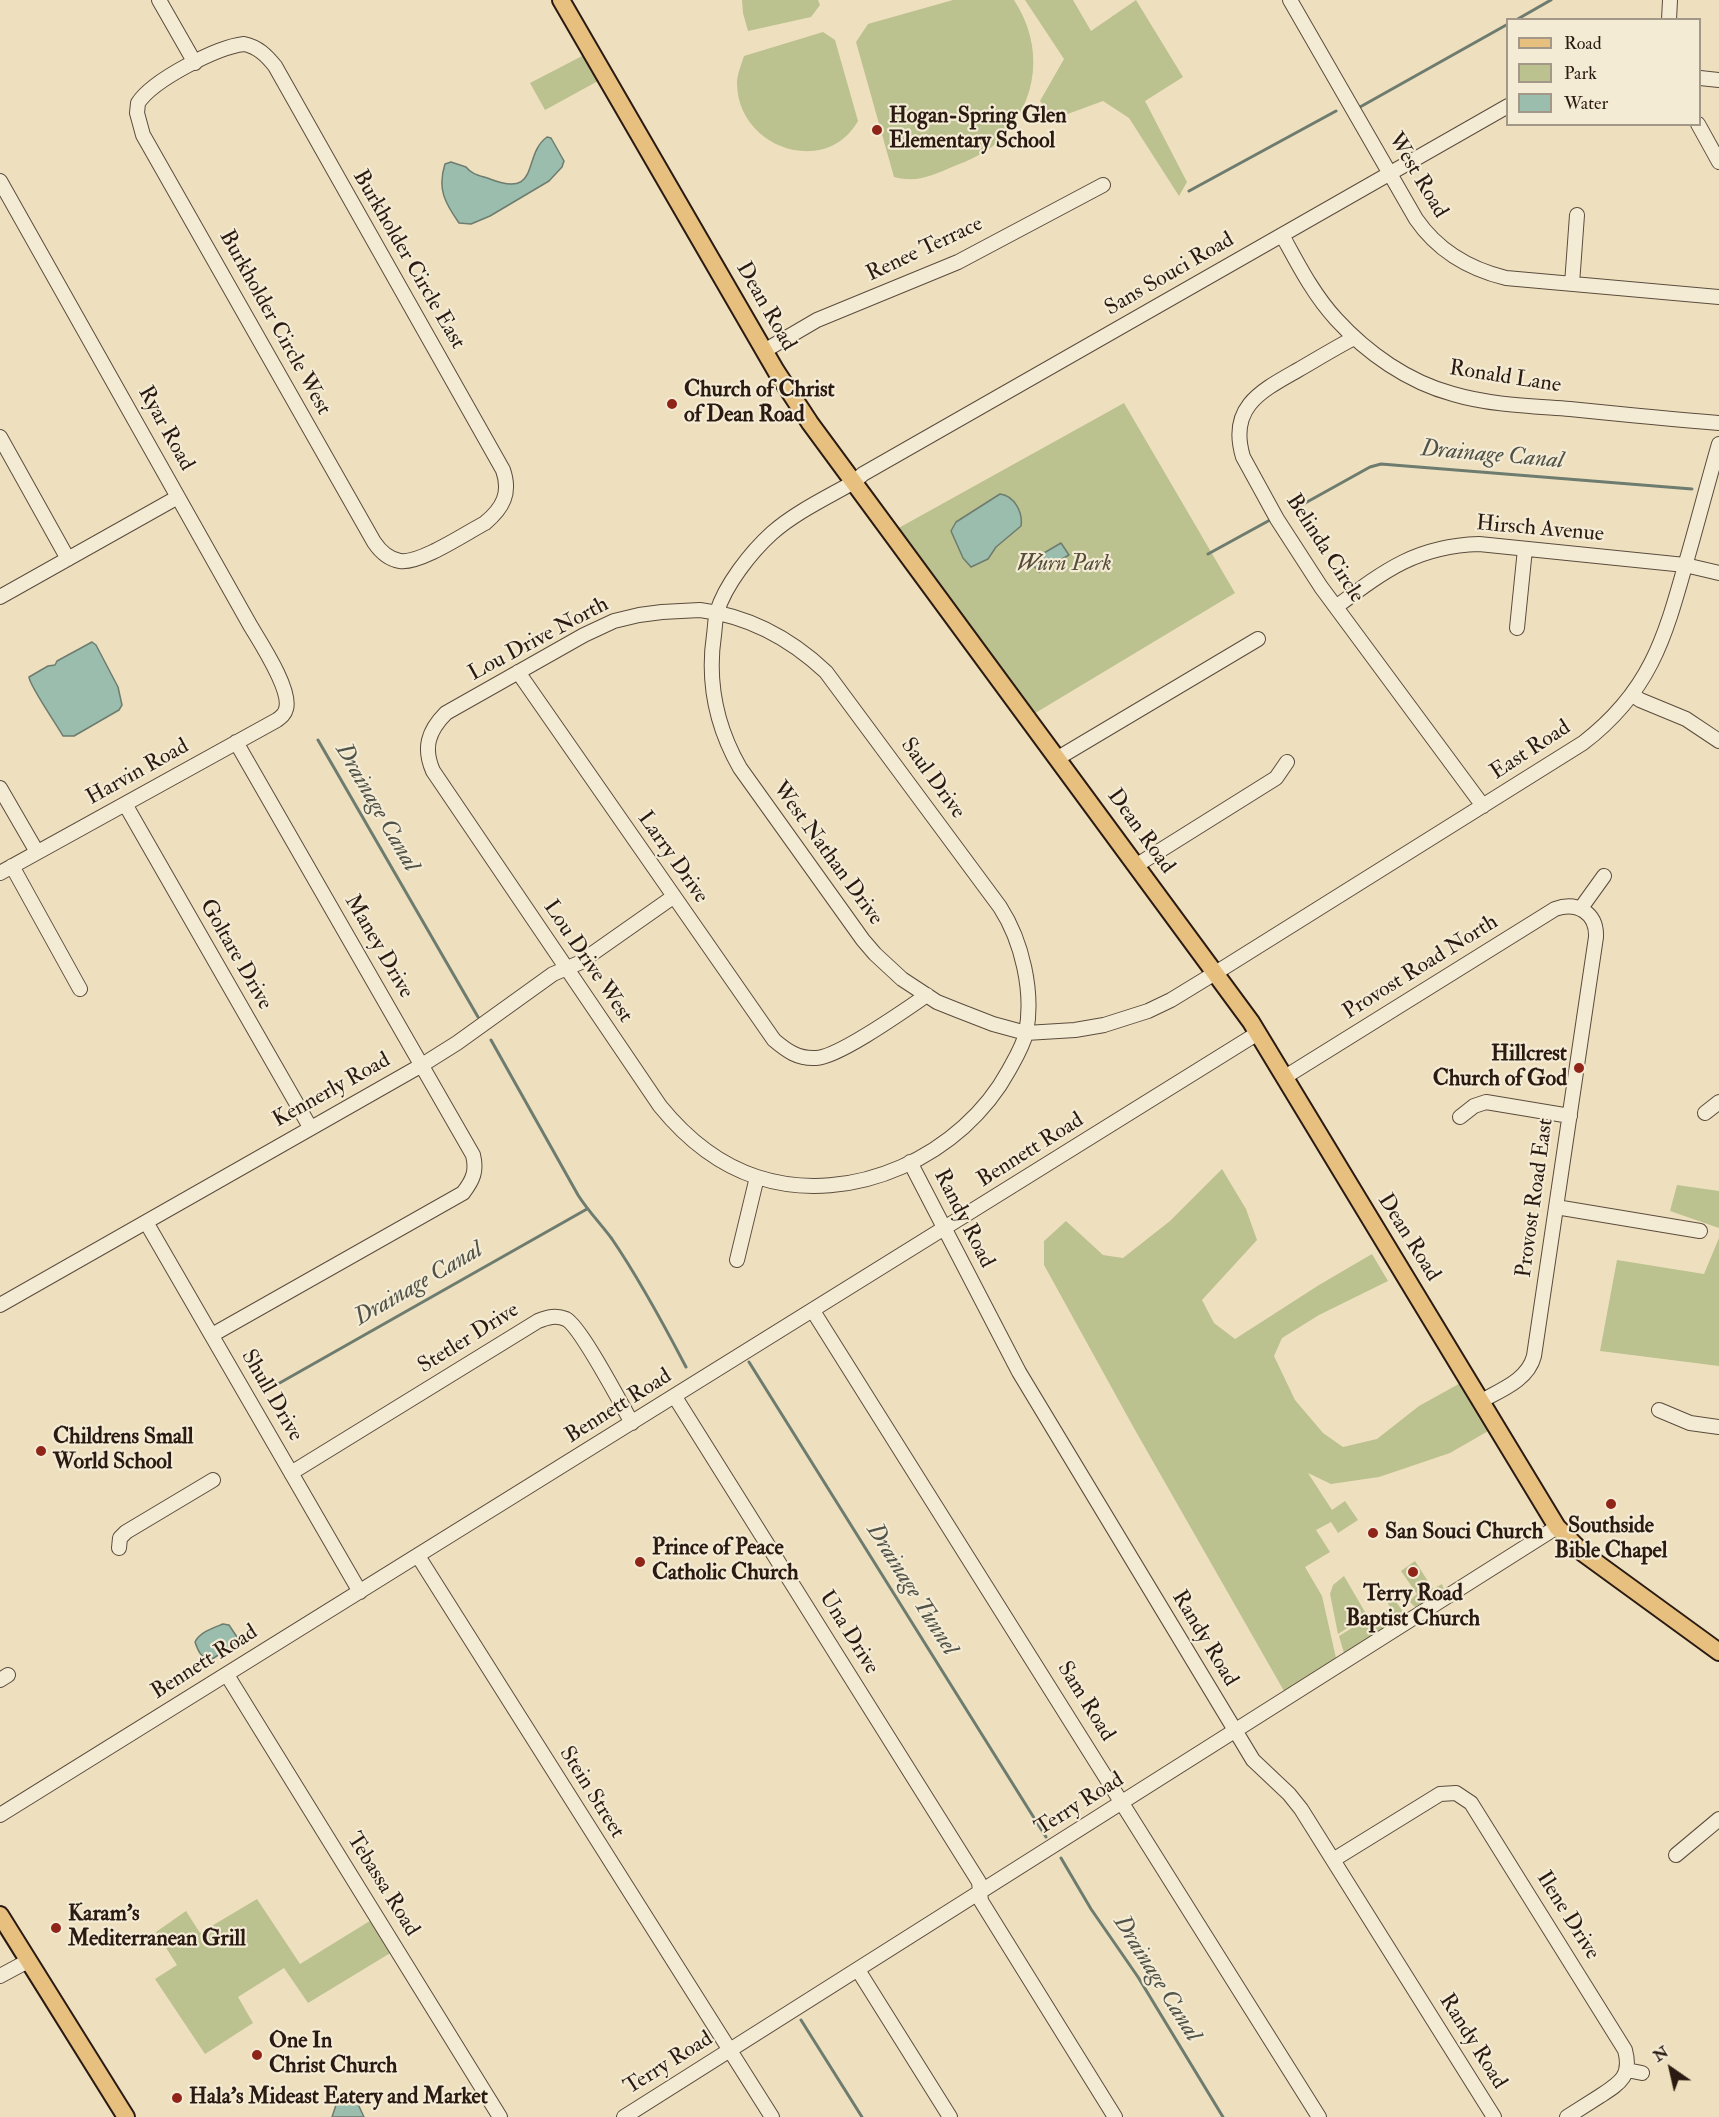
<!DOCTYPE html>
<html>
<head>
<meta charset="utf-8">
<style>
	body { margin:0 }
	#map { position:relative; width:1719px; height:2117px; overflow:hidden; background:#eee0be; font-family:"IM FELL Double Pica",serif }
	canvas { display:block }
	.legend { position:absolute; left:1506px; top:18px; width:195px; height:108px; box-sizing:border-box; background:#f4ebd5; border:2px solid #a39787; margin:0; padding:8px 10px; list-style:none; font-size:18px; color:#2a1a12 }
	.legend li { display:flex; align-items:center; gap:12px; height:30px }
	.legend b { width:30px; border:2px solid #a39787 }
	.north { position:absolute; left:1641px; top:2039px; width:60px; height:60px; -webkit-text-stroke:4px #f4ebd5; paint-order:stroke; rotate:326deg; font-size:16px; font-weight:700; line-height:24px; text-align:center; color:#2a1a12 }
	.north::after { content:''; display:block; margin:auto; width:21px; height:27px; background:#2a1a12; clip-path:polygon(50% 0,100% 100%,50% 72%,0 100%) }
</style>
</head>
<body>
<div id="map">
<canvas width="1719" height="2117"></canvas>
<ul class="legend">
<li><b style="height:8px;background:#e7c07f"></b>Road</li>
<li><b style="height:16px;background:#bbc18f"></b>Park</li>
<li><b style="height:16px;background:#9abdad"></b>Water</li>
</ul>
<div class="north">N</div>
</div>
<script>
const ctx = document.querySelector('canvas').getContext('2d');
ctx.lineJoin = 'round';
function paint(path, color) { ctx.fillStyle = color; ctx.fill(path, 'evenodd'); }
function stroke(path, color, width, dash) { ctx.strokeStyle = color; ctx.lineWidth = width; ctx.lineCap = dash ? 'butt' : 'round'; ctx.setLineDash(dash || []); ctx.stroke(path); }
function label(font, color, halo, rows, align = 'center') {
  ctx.font = font + ' "IM FELL Double Pica",serif'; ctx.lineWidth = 4.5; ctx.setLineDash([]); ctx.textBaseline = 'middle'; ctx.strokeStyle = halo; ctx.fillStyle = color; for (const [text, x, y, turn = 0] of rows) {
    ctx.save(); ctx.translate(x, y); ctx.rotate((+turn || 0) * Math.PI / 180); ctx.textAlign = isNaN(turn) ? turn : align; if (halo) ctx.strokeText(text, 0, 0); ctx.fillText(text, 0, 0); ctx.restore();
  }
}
paint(new Path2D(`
	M 742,0 L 818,0 L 820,5 L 811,17 L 748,31 L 743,13 Z
	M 953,0 L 1014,0 C 1044,46 1039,100 1000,140 C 988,152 968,161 952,167 C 931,176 917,183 894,177 L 856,42 L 868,24 Z
	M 1025,0 L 1073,0 L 1091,31 L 1136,0 L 1183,77 L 1145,101 L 1187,182 L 1179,196 L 1129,118 L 1103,101 L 1054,119 L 1040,101 L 1064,59 Z
	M 823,32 L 835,40 L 858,121 C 826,178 737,148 737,83 C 737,75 741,65 744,56 Z
	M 584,55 L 598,81 L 545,110 L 530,83 Z
	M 1124,403 L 1235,593 L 1032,715 L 895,530 Z
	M 1222,1169 L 1246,1209 L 1257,1240 L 1202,1300 L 1214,1323 L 1235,1339 L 1319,1285 L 1372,1254 L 1388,1281 L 1319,1315 L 1282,1338 L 1274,1356 L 1295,1400 L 1323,1433 L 1343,1447 L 1377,1439 L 1419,1406 L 1464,1381 L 1490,1430 L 1450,1453 L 1379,1477 L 1331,1484 L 1308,1473 L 1332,1510 L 1345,1501 L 1358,1520 L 1338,1533 L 1331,1522 L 1316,1530 L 1330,1552 L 1305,1567 L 1322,1596 L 1336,1658 L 1284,1691 L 1135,1430 L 1044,1265 L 1044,1241 L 1066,1221 L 1103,1255 L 1123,1258 L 1170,1221 Z
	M 1677,1185 L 1719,1191 L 1719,1228 L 1670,1211 Z
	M 1719,1238 L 1719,1366 L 1600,1351 L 1617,1260 L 1704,1274 Z
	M 1415,1561 L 1433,1589 L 1442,1584 L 1444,1590 L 1439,1596 L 1417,1609 L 1409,1601 L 1417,1594 L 1401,1571 Z
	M 1344,1576 L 1365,1612 L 1363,1618 L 1338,1634 L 1330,1594 L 1333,1585 Z
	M 1394,1599 L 1404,1613 L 1402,1619 L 1346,1654 L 1344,1653 L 1339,1636 L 1365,1620 L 1373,1619 L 1390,1608 L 1388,1603 Z
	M 257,1899 L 300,1964 L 373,1919 L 392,1952 L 308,2003 L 284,1968 L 238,1997 L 253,2023 L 205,2054 L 155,1979 L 177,1965 L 156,1932 L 186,1911 L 200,1933 Z`), '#bbc18f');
const water = new Path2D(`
	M 547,137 L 551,138 L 564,161 L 562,167 L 549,181 L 490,216 L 471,224 L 459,223 C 445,203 437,189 445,164 L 451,162 L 466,167 C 472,175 482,176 490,179 C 541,199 522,155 547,137 Z
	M 1000,494 C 1015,496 1023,513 1021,526 L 996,547 L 988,559 L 971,567 L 963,558 L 951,531 L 956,522 Z
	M 1061,543 L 1069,555 L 1039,572 L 1033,565 L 1032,560 Z
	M 92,642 L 96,645 L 118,687 L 122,705 L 119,710 L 74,736 L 63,736 C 57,725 29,685 29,677 L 48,666 L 55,665 L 57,661 Z
	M 223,1624 L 229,1625 L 237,1637 L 237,1643 L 209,1661 C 201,1657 198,1651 195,1642 C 200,1632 213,1628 223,1624 Z
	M 349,2098 L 357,2102 L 364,2117 L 332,2117 L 336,2105 Z`);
paint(water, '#9abdad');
stroke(water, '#6d7c6f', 1.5);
stroke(new Path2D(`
	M 1516,20 L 1551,0
	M 1360,107 L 1508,24
	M 1189,191 L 1336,111
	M 1298,507 L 1370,467 L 1381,464 L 1692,489
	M 1208,554 L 1270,520
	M 318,740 L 478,1017
	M 491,1040 L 578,1195 C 588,1211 601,1224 612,1239 C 640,1280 663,1323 686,1367
	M 749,1362 L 1046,1837
	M 269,1389 L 587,1209
	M 1061,1858 L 1091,1909 L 1138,1977 L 1223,2117
	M 801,2020 L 862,2117`), '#6d7c6f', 3);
const minor = new Path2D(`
	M 159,0 L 195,63
	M 1290,0 L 1416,219 C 1438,251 1469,269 1506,278 L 1719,297
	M 1669,20 L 1670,0
	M 244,44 C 258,47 266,55 275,66 L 503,470 C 511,493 503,508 485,523 C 466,533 420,564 400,561 C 388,559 380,551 374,542 L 143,135 L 137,113 L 138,103 C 153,80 217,47 244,44 Z
	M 1700,78 L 1719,80
	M 1508,106 L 863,474 L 854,482 C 826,498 796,512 772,533 C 751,552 725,585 717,612 C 715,619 715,628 714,635 C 707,682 716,726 740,768 L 863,940 L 875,954 L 902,979 L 937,1002 L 957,1010 L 993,1024 L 1026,1033 L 1075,1030 L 1104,1025 L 1148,1011 L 1171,1000 L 1225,967 L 1583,743 C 1651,691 1665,637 1687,559 C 1698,521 1708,482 1719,444
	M 1698,124 L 1719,162
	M 0,181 L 250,625 C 260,642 292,690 286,709 C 285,714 281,717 277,720 L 0,873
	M 1282,235 C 1298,264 1313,294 1336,319 C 1367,353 1408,382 1453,394 C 1490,405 1531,406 1570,409 C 1619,414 1669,419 1719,423
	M 1572,284 L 1577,215
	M 1354,338 C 1335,348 1317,359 1298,370 C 1261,391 1228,407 1243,457 L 1277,519 L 1321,587 L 1483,806
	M 764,351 L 817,320 L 958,262 L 1103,185
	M 0,437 L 68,559
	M 0,597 L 178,497
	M 1336,607 C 1384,571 1416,546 1479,544 L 1685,565 L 1719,573
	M 700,610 C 749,616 791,639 826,672 L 1000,907 C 1022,941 1034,992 1026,1033 C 1023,1046 1015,1059 1009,1070 C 963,1155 852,1208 757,1177 C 717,1164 686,1138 660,1106 L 433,771 C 423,748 428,731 446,713 L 584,635 L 614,621 L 639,615 L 662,612 Z
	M 1517,628 L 1525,549
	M 518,672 L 774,1040 C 787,1051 798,1059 816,1058 C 839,1057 905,1010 927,995
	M 1633,695 L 1640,700 L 1686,719 L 1719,741
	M 1058,758 L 1258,639
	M 0,788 L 37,852
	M 125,804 L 310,1127
	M 1137,865 L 1276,778 L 1287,762
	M 12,866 L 80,989
	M 1581,908 L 1604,876
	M 1285,1077 L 1555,909 C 1577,901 1597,913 1596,937 L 1534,1356 C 1528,1380 1501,1390 1481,1401
	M 1705,1113 L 1719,1102
	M 1460,1117 L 1474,1106 L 1486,1102 L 1570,1116
	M 910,1162 L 1019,1372 L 1253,1760 L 1289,1794 L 1301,1809 L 1494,2117
	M 1556,1207 L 1700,1231
	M 146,1222 L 360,1592
	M 737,1260 L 757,1177
	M 0,1305 L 422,1065 L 457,1043 L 553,974 L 579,963 L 673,897
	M 813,1311 L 1319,2117
	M 212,1335 L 463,1193 C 473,1180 477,1171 473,1155 L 236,742
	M 675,1397 L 979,1882 L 981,1901 L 1115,2117
	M 1659,1410 L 1690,1423 L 1719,1427
	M 291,1473 L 538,1321 C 548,1317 556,1315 566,1319 C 581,1327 621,1404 632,1423
	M 119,1548 L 120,1538 L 126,1532 L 213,1480
	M 418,1556 L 772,2117
	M 227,1675 L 500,2117
	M 0,1680 L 8,1675
	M 0,1815 L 1258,1033
	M 1676,1855 L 1719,1819
	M 1333,1860 L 1440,1794 L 1456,1793 L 1471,1803 L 1625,2050 C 1632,2076 1620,2083 1600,2096 C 1589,2103 1578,2110 1567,2117
	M 858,1970 L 950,2117
	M 0,1976 L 28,1961
	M 1627,2070 L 1642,2073
	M 624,2117 L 1557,1527`);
const major = new Path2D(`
	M 561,0 L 776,371 L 810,423 L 1251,1022 L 1557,1527 L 1583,1553 L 1719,1652
	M 0,1915 L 126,2117`);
stroke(minor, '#5b4c3d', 16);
stroke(major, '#2a1a12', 20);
stroke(minor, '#f4ebd5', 14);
stroke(major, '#e7c07f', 16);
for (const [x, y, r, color] of [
	[877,130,6,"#8f2418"],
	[672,404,6,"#8f2418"],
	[1579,1068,6,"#8f2418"],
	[41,1451,6,"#8f2418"],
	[1611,1504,6,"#8f2418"],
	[1373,1533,6,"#8f2418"],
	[640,1562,6,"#8f2418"],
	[1413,1572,6,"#8f2418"],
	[56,1928,6,"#8f2418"],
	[257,2055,6,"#8f2418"],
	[177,2098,6,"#8f2418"]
]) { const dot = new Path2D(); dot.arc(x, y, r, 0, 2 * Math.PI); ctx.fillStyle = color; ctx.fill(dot); stroke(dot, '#f4ebd5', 2); }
label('bold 22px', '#2a1a12', '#f4ebd5', [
	["Hogan-Spring Glen",889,117],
	["Elementary School",889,142],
	["Church of Christ",684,391],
	["of Dean Road",684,416],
	["Hillcrest",1567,1055,"right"],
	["Church of God",1567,1080,"right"],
	["Childrens Small",53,1438],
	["World School",53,1463],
	["Southside",1611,1527,"center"],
	["Bible Chapel",1611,1552,"center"],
	["San Souci Church",1385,1533],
	["Prince of Peace",652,1549],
	["Catholic Church",652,1574],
	["Terry Road",1413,1595,"center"],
	["Baptist Church",1413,1620,"center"],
	["Karam's",68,1915],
	["Mediterranean Grill",68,1940],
	["One In",269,2042],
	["Christ Church",269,2067],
	["Hala's Mideast Eatery and Market",189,2098]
], 'left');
label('22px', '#2a1a12', '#f4ebd5', [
	["West Road",1417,176,59],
	["Renee Terrace",925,250,-25],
	["Burkholder Circle East",408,260,60],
	["Sans Souci Road",1170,275,-30],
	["Dean Road",765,307,60],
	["Burkholder Circle West",274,323,61],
	["Ronald Lane",1505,378,9],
	["Ryar Road",165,429,61],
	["Hirsch Avenue",1540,530,5],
	["Belinda Circle",1324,549,57],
	["Lou Drive North",539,640,-28],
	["East Road",1531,751,-33],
	["Harvin Road",138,773,-29],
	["Saul Drive",932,779,54],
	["Dean Road",1140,832,54],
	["West Nathan Drive",827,854,54],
	["Larry Drive",672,858,55],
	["Maney Drive",378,947,60],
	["Goltare Drive",235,955,60],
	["Lou Drive West",587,962,56],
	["Provost Road North",1421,968,-32],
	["Kennerly Road",332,1091,-29],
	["Bennett Road",1031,1151,-32],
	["Provost Road East",1536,1198,-82],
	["Randy Road",963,1219,63],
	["Dean Road",1408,1238,58],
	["Stetler Drive",469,1339,-32],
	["Shull Drive",271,1396,60],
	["Bennett Road",619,1407,-32],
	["Una Drive",848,1633,58],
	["Randy Road",1204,1639,59],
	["Bennett Road",205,1663,-32],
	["Sam Road",1085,1702,58],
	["Stein Street",591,1793,58],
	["Terry Road",1080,1805,-32],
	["Tebassa Road",382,1885,58],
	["Ilene Drive",1567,1916,58],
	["Randy Road",1472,2042,58],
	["Terry Road",669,2064,-32]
]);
label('italic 22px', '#564c38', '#f4ebd5', [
	["Wurn Park",1064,565]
]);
label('italic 24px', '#515348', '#f4ebd5', [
	["Drainage Canal",1492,456,5],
	["Drainage Canal",376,808,60],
	["Drainage Canal",419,1285,-30],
	["Drainage Tunnel",911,1590,58],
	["Drainage Canal",1156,1979,58]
]);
</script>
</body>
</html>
